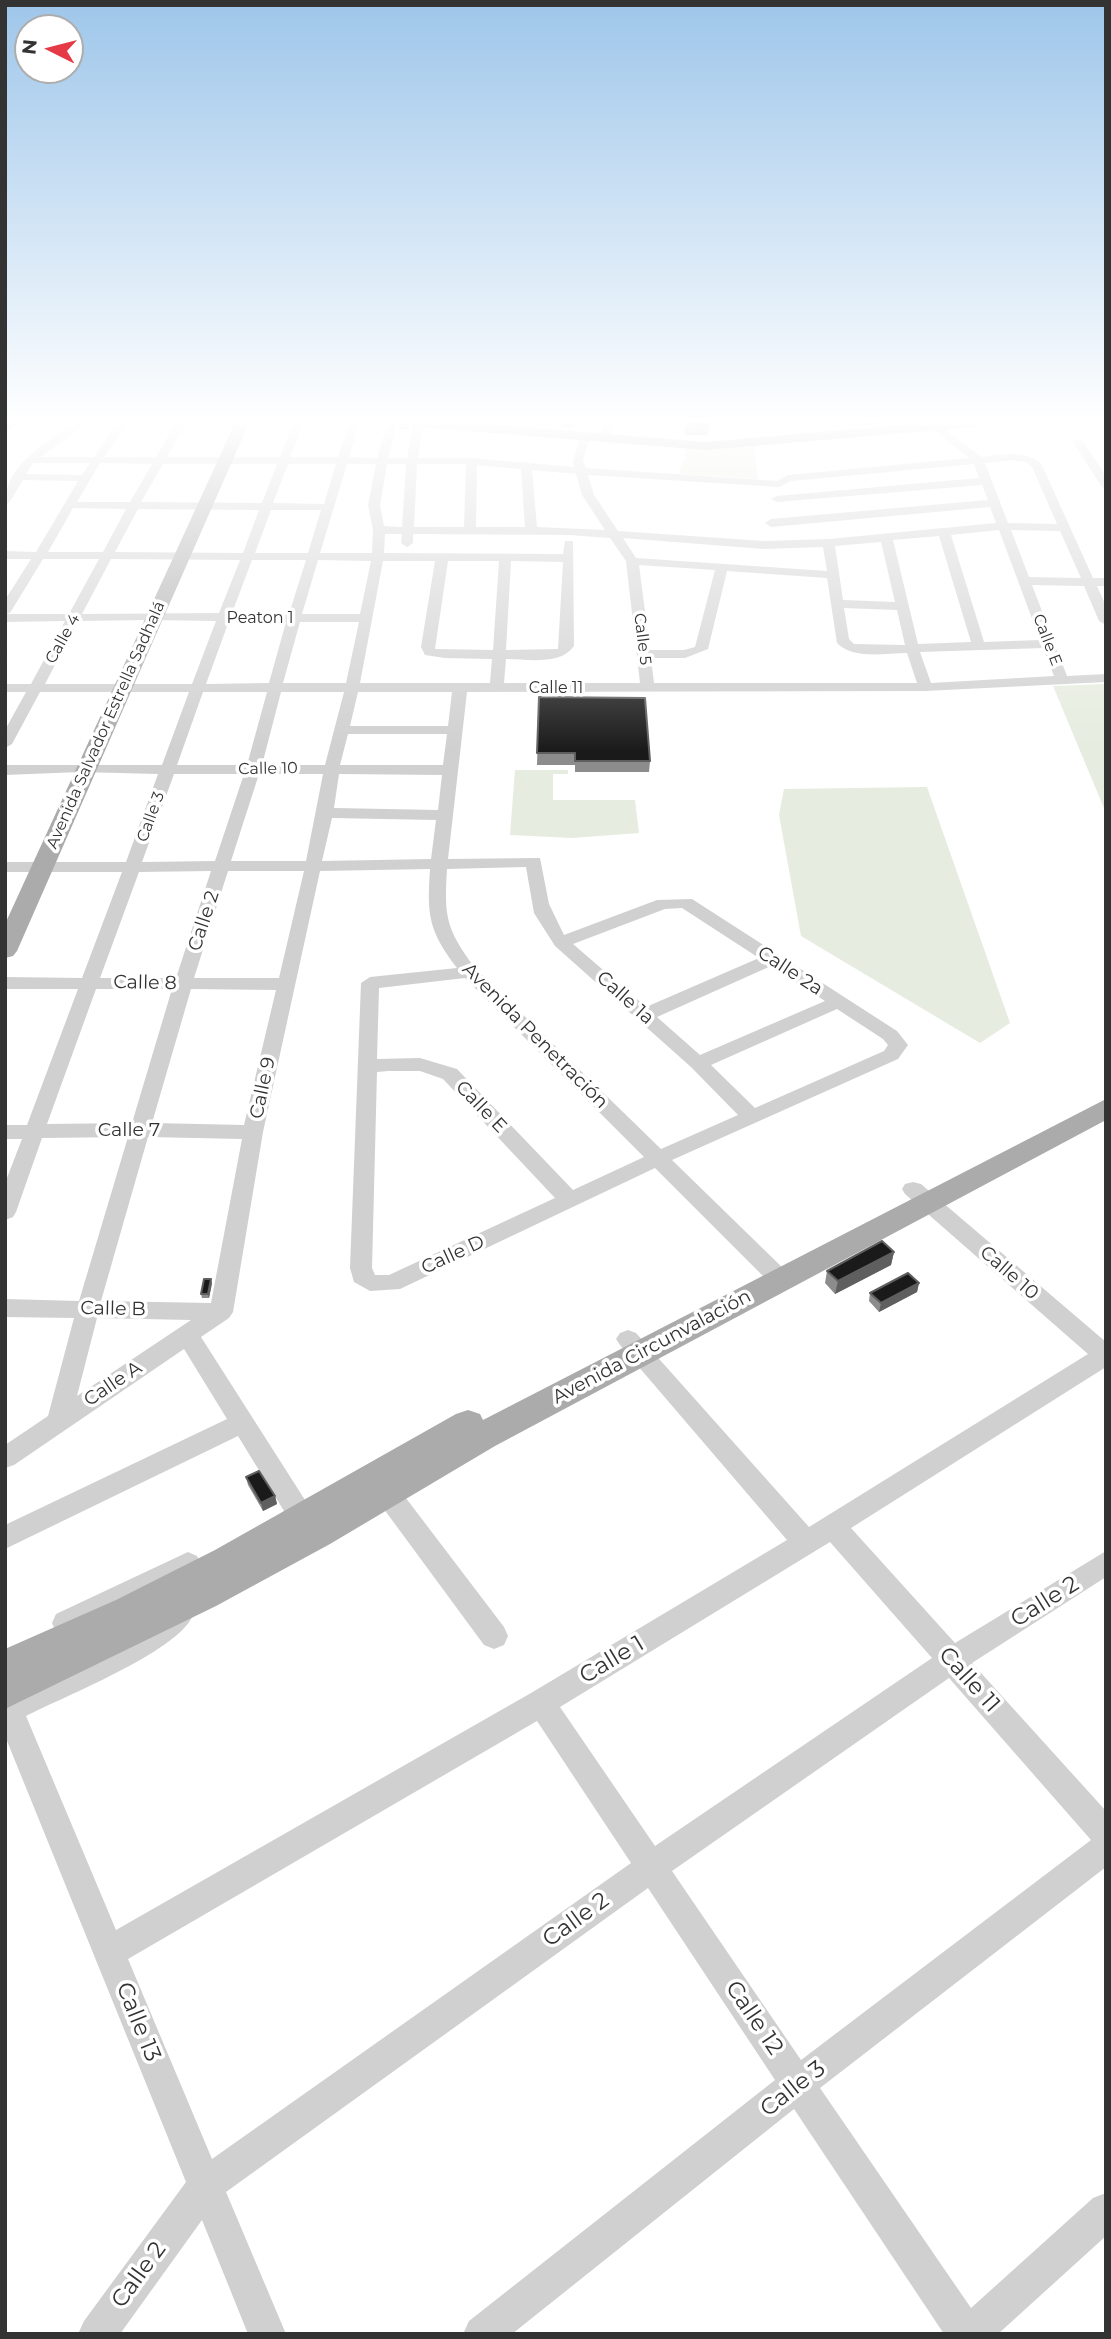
<!DOCTYPE html>
<html>
<head>
<meta charset="utf-8">
<style>
	body { margin:0 }
	#map { position:relative; width:1111px; height:2339px; overflow:hidden; background:#fff; font-family:Montserrat,sans-serif }
	canvas { display:block }
	.frame { position:absolute; inset:0; border:7px solid #333; pointer-events:none }
	.north { position:absolute; left:14px; top:14px; width:70px; height:70px; box-sizing:border-box; background:#fff; border:2px solid #adadad; border-radius:50%; rotate:276deg; font-size:19px; font-weight:700; line-height:28px; text-align:center; color:#333 }
	.north::after { content:''; display:block; margin:auto; width:24px; height:32px; background:#e63946; clip-path:polygon(50% 0,100% 100%,50% 72%,0 100%) }
</style>
</head>
<body>
<div id="map">
<canvas width="1111" height="2339"></canvas>
<div class="frame"></div>
<div class="north">N</div>
</div>
<script>
const ctx = document.querySelector('canvas').getContext('2d');
ctx.lineJoin = 'round';
function paint(path, color) { ctx.fillStyle = color; ctx.fill(path, 'evenodd'); }
function stroke(path, color, width, dash) { ctx.strokeStyle = color; ctx.lineWidth = width; ctx.lineCap = dash ? 'butt' : 'round'; ctx.setLineDash(dash || []); ctx.stroke(path); }
function label(font, color, halo, rows, align = 'center') {
  ctx.font = font + ' Montserrat,sans-serif'; ctx.lineWidth = 7; ctx.setLineDash([]); ctx.textBaseline = 'middle'; ctx.strokeStyle = halo; ctx.fillStyle = color; for (const [text, x, y, turn = 0] of rows) {
    ctx.save(); ctx.translate(x, y); ctx.rotate((+turn || 0) * Math.PI / 180); ctx.textAlign = isNaN(turn) ? turn : align; if (halo) ctx.strokeText(text, 0, 0); ctx.fillText(text, 0, 0); ctx.restore();
  }
}
paint(new Path2D(`
	M 754,446 L 758,479 L 679,474 L 685,458 L 685,448 Z
	M 1106,684 L 1106,813 L 1053,686 Z
	M 515,770 L 568,770 L 568,774 L 553,774 L 553,800 L 635,800 L 639,833 L 572,838 L 510,835 Z
	M 927,787 L 1010,1023 L 980,1043 L 801,936 L 779,815 L 784,789 Z`), '#e6ecdf');
paint(new Path2D(`
	M 75,423 L 87,423 L 41,457 L 94,457 L 117,423 L 127,423 L 104,457 L 156,457 L 176,423 L 186,423 L 167,457 L 280,457 L 293,423 L 303,423 L 290,457 L 338,457 L 349,423 L 359,423 L 349,457 L 377,458 L 387,426 L 394,423 L 397,426 L 388,458 L 407,458 L 413,423 L 423,423 L 418,458 L 472,458 L 574,467 L 573,461 L 581,436 L 601,433 L 604,423 L 614,423 L 610,438 L 589,441 L 583,461 L 586,468 L 777,481 L 788,475 L 969,458 L 926,423 L 938,423 L 981,457 C 1001,455 1023,450 1041,463 L 1093,578 L 1106,578 L 1106,586 L 1097,586 L 1106,606 L 1106,625 L 1099,621 L 1084,586 L 1032,585 L 1067,676 L 1106,674 L 1106,682 L 925,691 L 467,692 L 448,859 L 540,858 L 549,904 L 564,935 L 657,900 L 692,899 L 897,1031 L 908,1045 L 898,1059 L 672,1160 L 788,1273 L 791,1279 L 788,1285 L 780,1287 L 772,1285 L 655,1168 L 400,1289 L 370,1291 L 354,1282 L 350,1268 L 361,983 L 370,977 L 457,968 C 428,930 427,915 430,869 L 320,871 L 263,1132 L 233,1312 L 229,1318 L 201,1337 L 312,1511 L 316,1519 L 312,1527 C 301,1531 293,1532 282,1528 L 278,1520 L 284,1511 L 238,1436 L 5,1549 L 5,1525 L 227,1419 L 184,1349 L 14,1465 L 5,1468 L 5,1445 L 48,1416 L 74,1318 L 5,1317 L 5,1299 L 79,1301 L 128,1137 L 42,1138 L 16,1212 L 13,1217 L 5,1220 L 5,1183 L 22,1139 L 5,1139 L 5,1125 L 27,1125 L 78,989 L 5,989 L 5,977 L 82,978 L 122,872 L 5,872 L 5,862 L 126,862 L 158,774 L 80,772 L 5,775 L 5,765 L 162,765 L 189,692 L 40,692 L 12,744 L 5,748 L 5,730 L 26,692 L 5,692 L 5,684 L 31,684 L 65,621 L 5,622 L 5,614 L 69,614 L 99,559 L 43,559 L 10,613 L 5,614 L 5,600 L 31,559 L 5,559 L 5,551 L 36,552 L 78,481 L 23,480 L 9,503 L 5,504 C 5,464 45,444 75,423 ZM 1012,460 L 1026,462 L 1032,467 L 1057,524 L 1008,523 L 985,463 ZM 33,463 L 90,463 L 82,475 L 26,474 ZM 100,463 L 152,464 L 130,502 L 77,502 ZM 163,464 L 277,464 L 262,503 L 141,502 ZM 288,464 L 336,464 L 324,504 L 273,503 ZM 347,464 L 376,464 L 368,505 L 373,530 L 372,553 L 320,553 ZM 387,464 L 406,464 L 402,527 L 384,526 L 380,505 ZM 417,464 L 466,464 L 464,527 L 414,527 ZM 974,464 L 979,478 L 777,496 L 771,499 L 777,502 L 982,485 L 988,500 L 771,519 L 765,523 L 771,527 L 990,507 L 996,523 L 829,539 L 764,541 L 618,531 L 594,495 L 588,475 L 779,487 L 791,481 ZM 477,465 L 521,469 L 525,527 L 476,527 ZM 532,470 L 576,474 L 582,495 L 605,530 L 537,527 ZM 73,508 L 126,509 L 103,552 L 48,552 ZM 138,509 L 259,510 L 243,553 L 115,552 ZM 271,510 L 321,510 L 308,553 L 255,553 ZM 999,530 L 1040,640 L 984,642 L 951,535 ZM 1011,530 L 1060,531 L 1081,578 L 1029,577 ZM 385,534 L 402,534 L 401,543 L 407,547 L 413,543 L 413,534 L 569,535 L 610,538 L 626,561 L 640,683 L 504,683 L 506,659 C 527,659 560,666 574,646 L 573,541 L 565,541 L 563,554 L 384,553 ZM 939,536 L 971,642 L 918,644 L 893,540 ZM 623,538 L 764,549 L 823,547 L 827,571 L 636,558 ZM 881,542 L 895,602 L 843,600 L 835,546 ZM 111,559 L 240,560 L 219,613 L 82,614 ZM 252,560 L 306,560 L 289,614 L 232,613 ZM 318,560 L 371,561 L 360,614 L 302,614 ZM 383,561 L 435,561 L 421,647 L 425,655 L 445,658 L 492,659 L 490,683 L 360,683 ZM 448,561 L 499,561 L 493,650 L 435,649 ZM 511,561 L 563,562 L 558,649 L 506,650 ZM 639,565 L 715,570 L 695,647 L 684,650 L 650,650 ZM 727,571 L 827,578 L 837,643 C 854,660 885,653 907,653 L 917,683 L 654,683 L 651,658 L 685,658 L 708,649 ZM 844,608 L 897,610 L 905,645 L 854,644 L 849,639 ZM 150,620 L 216,621 L 192,684 L 45,684 L 78,621 ZM 229,621 L 286,622 L 269,683 L 206,684 ZM 300,622 L 359,622 L 346,683 L 283,683 ZM 1043,648 L 1054,676 L 931,683 L 920,652 ZM 203,692 L 267,692 L 247,765 L 177,765 ZM 281,692 L 344,692 L 325,765 L 262,765 ZM 358,692 L 452,692 L 448,726 L 350,726 ZM 348,734 L 447,734 L 443,765 L 340,765 ZM 174,774 L 244,774 L 215,861 L 142,862 ZM 259,774 L 323,774 L 306,861 L 231,861 ZM 339,774 L 442,775 L 438,810 L 334,808 ZM 332,818 L 436,820 L 431,859 L 322,861 ZM 526,867 L 534,913 L 555,946 L 691,1067 L 738,1115 L 661,1149 L 475,968 C 446,929 444,917 447,869 ZM 211,871 L 176,978 L 100,978 L 139,872 ZM 228,871 L 304,871 L 279,978 L 194,978 ZM 682,908 L 759,958 L 646,1007 L 573,944 L 665,909 ZM 771,966 L 825,1001 L 700,1055 L 657,1017 ZM 465,978 L 644,1157 L 573,1190 L 457,1069 L 420,1058 L 377,1059 L 379,988 ZM 96,989 L 172,989 L 132,1123 L 47,1124 ZM 191,989 L 276,990 L 244,1125 L 152,1123 ZM 837,1009 L 883,1039 L 888,1045 L 884,1051 L 755,1108 L 711,1065 ZM 388,1071 L 420,1071 L 443,1079 L 555,1198 L 389,1275 L 375,1275 L 372,1268 L 377,1072 ZM 148,1137 L 242,1139 L 211,1303 L 101,1301 ZM 97,1318 L 191,1320 L 77,1396 Z
	M 1078,439 L 1082,440 L 1106,476 L 1106,488 L 1102,487 L 1073,442 Z
	M 913,1182 L 921,1184 L 1106,1342 L 1106,1367 L 851,1528 L 955,1643 L 1106,1551 L 1106,1577 L 972,1663 L 1106,1811 L 1106,1867 L 820,2088 L 971,2308 L 1093,2198 L 1106,2193 L 1106,2236 L 998,2334 L 944,2334 L 794,2109 L 512,2334 L 463,2334 L 469,2321 L 775,2080 L 648,1888 L 226,2192 L 286,2334 L 248,2334 L 202,2220 L 120,2334 L 78,2334 L 84,2321 L 186,2182 L 5,1736 L 5,1697 L 145,1628 L 168,1608 L 178,1605 L 188,1608 L 192,1617 C 176,1652 63,1697 26,1716 L 116,1930 L 531,1693 L 787,1540 L 620,1345 L 616,1339 L 620,1333 L 628,1330 L 636,1333 L 809,1527 L 1088,1354 L 905,1194 L 902,1189 L 905,1184 ZM 830,1542 L 932,1658 L 655,1846 L 560,1707 ZM 949,1678 L 1091,1840 L 801,2060 L 672,1871 ZM 537,1721 L 631,1863 L 212,2159 L 128,1959 Z
	M 387,1482 L 396,1485 L 504,1627 L 508,1636 L 504,1645 L 494,1649 L 484,1645 L 378,1501 L 374,1493 L 378,1485 Z
	M 188,1552 L 197,1556 L 201,1564 L 197,1572 L 76,1632 L 66,1636 L 56,1632 L 52,1623 L 56,1614 Z`), '#d0d0d0');
paint(new Path2D(`
	M 235,423 L 249,423 L 17,951 L 13,956 L 5,958 L 5,924 Z
	M 410,423 L 474,423 L 706,442 L 922,423 L 982,423 L 975,427 L 706,450 L 417,427 Z
	M 1106,1099 L 1106,1120 L 495,1446 L 330,1544 L 216,1606 L 5,1709 L 5,1649 L 116,1600 L 215,1550 L 456,1414 L 468,1410 L 480,1414 L 483,1420 Z`), '#ababab');
paint(new Path2D(`
	M 5,423 L 21,423 L 5,431 Z`), '#9a9a9a');
paint(new Path2D(`
	M 399,423 L 409,423 L 409,429 L 399,429 Z
	M 562,423 L 576,423 L 573,428 L 562,427 Z
	M 685,423 L 709,423 L 708,435 L 685,435 Z
	M 768,423 L 818,423 L 818,424 Z
	M 539,697 L 650,761 L 649,772 L 575,772 L 575,765 L 537,765 Z
	M 894,1252 L 891,1265 L 835,1294 L 825,1283 L 827,1271 Z
	M 212,1283 L 209,1298 L 202,1298 L 201,1294 Z
	M 919,1283 L 917,1292 L 879,1312 L 869,1301 L 870,1293 Z
	M 246,1477 L 275,1496 L 277,1504 L 263,1511 L 248,1485 Z`), '#8c8c8c');
paint(new Path2D(`
	M 860,423 L 887,423 L 859,426 Z
	M 894,1252 L 891,1265 L 835,1294 L 838,1281 Z
	M 211,1279 L 212,1283 L 209,1298 L 208,1294 Z
	M 919,1283 L 917,1292 L 879,1312 L 881,1303 Z
	M 275,1496 L 277,1504 L 263,1511 L 261,1503 Z`), '#5f5f5f');
const building = new Path2D(`
	M 686,423 L 709,423 L 709,426 L 686,425 Z
	M 539,697 L 645,698 L 650,761 L 575,761 L 575,753 L 537,753 Z
	M 882,1241 L 894,1252 L 838,1281 L 827,1271 Z
	M 908,1273 L 919,1283 L 881,1303 L 870,1293 Z
	M 204,1279 L 211,1279 L 208,1294 L 201,1294 Z
	M 259,1471 L 275,1496 L 261,1503 L 246,1477 Z`);
paint(building, '#1a1a1a');
stroke(building, '#5f5f5f', 2);
const sky = ctx.createLinearGradient(0, 0, 0, 751);
sky.addColorStop(0, '#9ec6ea');
sky.addColorStop(0.56, '#fff');
sky.addColorStop(1, '#ffffff00');
ctx.fillStyle = sky;
ctx.fillRect(0, 0, 1111, 751);
label('16px', '#333', '#fff', [
	["Peaton 1",260,618],
	["Calle 4",63,639,-61],
	["Calle 5",642,639,83],
	["Calle E",1047,640,69],
	["Calle 11",556,688],
	["Avenida Salvador Estrella Sadhalá",106,725,-66],
	["Calle 10",268,769,-1],
	["Calle 3",151,817,-70]
]);
label('19px', '#333', '#fff', [
	["Calle 2",204,921,-72],
	["Calle 2a",790,971,33],
	["Calle 8",145,983,1],
	["Calle 1a",625,998,42],
	["Avenida Penetración",535,1036,45],
	["Calle 9",263,1088,-78],
	["Calle E",481,1107,46],
	["Calle 7",129,1130],
	["Calle D",453,1255,-25],
	["Calle 10",1009,1273,41],
	["Calle B",113,1309,1],
	["Avenida Circunvalación",652,1347,-28],
	["Calle A",113,1384,-34]
]);
label('23px', '#333', '#fff', [
	["Calle 2",1045,1602,-32],
	["Calle 1",612,1660,-31],
	["Calle 11",969,1680,48],
	["Calle 2",576,1920,-36],
	["Calle 12",754,2018,56],
	["Calle 13",138,2022,68],
	["Calle 3",793,2089,-38],
	["Calle 2",139,2275,-54]
]);
</script>
</body>
</html>
